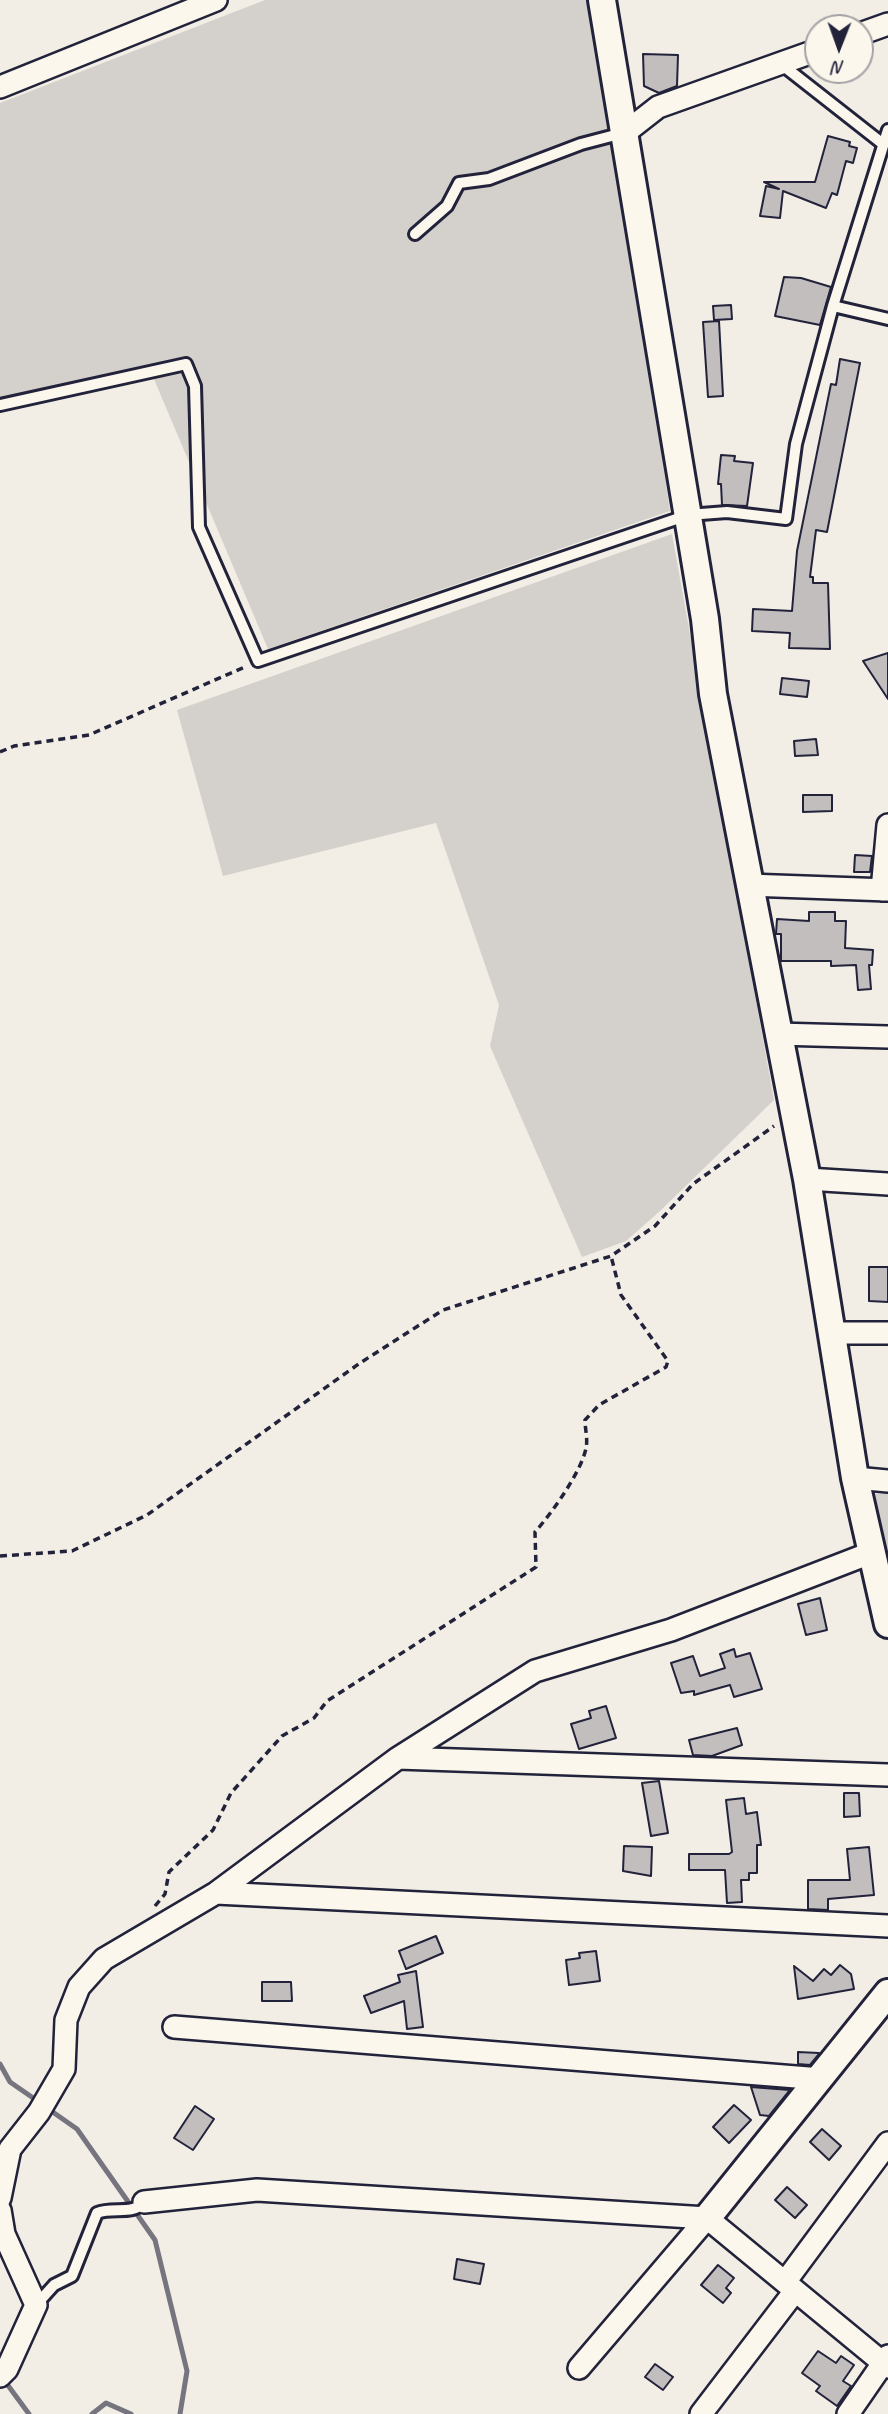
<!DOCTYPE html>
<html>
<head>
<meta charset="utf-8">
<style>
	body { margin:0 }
	#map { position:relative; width:888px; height:2414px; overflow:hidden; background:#f2eee5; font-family:Caveat,sans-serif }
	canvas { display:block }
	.north { position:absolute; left:804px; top:14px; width:70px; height:70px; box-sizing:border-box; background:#fbf7ec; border:2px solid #a4a2a5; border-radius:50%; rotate:181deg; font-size:19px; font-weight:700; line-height:28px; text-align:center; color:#22223b }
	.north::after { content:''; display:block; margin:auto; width:24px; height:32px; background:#22223b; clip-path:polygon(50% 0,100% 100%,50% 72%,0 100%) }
</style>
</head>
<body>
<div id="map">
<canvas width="888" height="2414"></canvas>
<div class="north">N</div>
</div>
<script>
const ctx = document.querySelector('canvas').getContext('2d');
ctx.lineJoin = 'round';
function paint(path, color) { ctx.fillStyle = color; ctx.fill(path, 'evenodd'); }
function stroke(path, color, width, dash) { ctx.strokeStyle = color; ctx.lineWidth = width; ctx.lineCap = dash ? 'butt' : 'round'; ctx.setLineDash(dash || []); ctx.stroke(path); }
paint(new Path2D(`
	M 265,0 L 595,0 L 670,511 L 268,649 L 148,365 L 0,410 L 0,103 Z
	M 672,534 L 774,1100 L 660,1211 L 626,1241 L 582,1257 L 490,1046 L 499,1005 L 436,823 L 223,876 L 177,710 Z
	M 874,1494 L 888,1494 L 888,1571 Z`), '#d4d1cc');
stroke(new Path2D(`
	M 0,2064 L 10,2082 L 39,2102
	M 47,2108 L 77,2129 L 155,2240 L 187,2371 L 180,2414
	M 4,2380 L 29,2414
	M 92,2414 L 106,2403 L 131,2414`), '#76747f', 5);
const building = new Path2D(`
	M 643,54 L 678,55 L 677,86 L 659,93 L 644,86 Z
	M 828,136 L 850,142 L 849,146 L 857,148 L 853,163 L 846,161 L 837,195 L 832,193 L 826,208 L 783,191 L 780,218 L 760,216 L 766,186 L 779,189 L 764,182 L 815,182 Z
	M 784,277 L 801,278 L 831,287 L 820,325 L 775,316 Z
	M 731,305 L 732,319 L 714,320 L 713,306 Z
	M 719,321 L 723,396 L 708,397 L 703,322 Z
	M 840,359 L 860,363 L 827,532 L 816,530 L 810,577 L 813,577 L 813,583 L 828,583 L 830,649 L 789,648 L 790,633 L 752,631 L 753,609 L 792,611 L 797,551 L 831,384 L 836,385 Z
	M 721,455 L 735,456 L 734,461 L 753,463 L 747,506 L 722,505 L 721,484 L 718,484 Z
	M 888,653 L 888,699 L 863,661 Z
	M 782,678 L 809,681 L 807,697 L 780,694 Z
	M 816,739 L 818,755 L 795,756 L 794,741 Z
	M 803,795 L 832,795 L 832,811 L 803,812 Z
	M 855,855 L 872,856 L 870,872 L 854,872 Z
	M 809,912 L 835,912 L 835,921 L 846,921 L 845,948 L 873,950 L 872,965 L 869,965 L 871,989 L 858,990 L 856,965 L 831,966 L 831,961 L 781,961 L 781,934 L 776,934 L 777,919 L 809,921 Z
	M 869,1267 L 888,1267 L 888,1302 L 869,1301 Z
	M 820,1598 L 827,1630 L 806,1635 L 798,1604 Z
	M 734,1649 L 736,1657 L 750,1653 L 762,1689 L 734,1697 L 730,1685 L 694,1695 L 694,1691 L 681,1693 L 671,1663 L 693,1656 L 700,1676 L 725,1668 L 720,1654 Z
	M 606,1706 L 616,1738 L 579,1749 L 571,1724 L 591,1718 L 589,1711 Z
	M 737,1728 L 742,1745 L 712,1756 L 693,1755 L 689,1740 Z
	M 659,1781 L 668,1833 L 651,1836 L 642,1783 Z
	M 844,1793 L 859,1793 L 860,1816 L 844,1817 Z
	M 744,1798 L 746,1814 L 757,1812 L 761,1845 L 757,1845 L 757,1873 L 749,1873 L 749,1880 L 741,1880 L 742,1902 L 727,1903 L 725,1870 L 689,1870 L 689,1854 L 729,1854 L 732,1852 L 726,1800 Z
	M 624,1846 L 652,1847 L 651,1876 L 623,1871 Z
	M 869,1847 L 874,1895 L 828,1899 L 828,1910 L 808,1909 L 808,1880 L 850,1880 L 847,1849 Z
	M 436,1936 L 443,1953 L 406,1969 L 399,1951 Z
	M 596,1951 L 600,1981 L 569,1985 L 566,1960 L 580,1958 L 579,1953 Z
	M 840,1965 L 851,1974 L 854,1989 L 798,1999 L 794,1966 L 813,1981 L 824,1969 L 831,1975 Z
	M 416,1971 L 423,2027 L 407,2029 L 404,2001 L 371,2013 L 364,1996 L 400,1982 L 398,1975 Z
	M 262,1982 L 291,1982 L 292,2001 L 262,2001 Z
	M 798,2052 L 819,2053 L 819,2054 L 810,2065 L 798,2064 Z
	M 751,2087 L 790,2090 L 769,2116 L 760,2115 Z
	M 734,2105 L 751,2120 L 729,2143 L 713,2127 Z
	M 195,2106 L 214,2119 L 193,2150 L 174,2138 Z
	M 822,2129 L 841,2146 L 829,2160 L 810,2142 Z
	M 787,2187 L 807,2205 L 795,2218 L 775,2200 Z
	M 457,2259 L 484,2264 L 480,2284 L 454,2279 Z
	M 718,2265 L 734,2278 L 726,2288 L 731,2293 L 723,2303 L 701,2285 Z
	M 818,2351 L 836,2363 L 841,2356 L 854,2365 L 843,2381 L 851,2386 L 837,2406 L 816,2391 L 820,2386 L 802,2373 Z
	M 655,2364 L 673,2377 L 663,2390 L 645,2377 Z`);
paint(building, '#c2bebe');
stroke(building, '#22223b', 2);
const service = new Path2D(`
	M 781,64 L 883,144
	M 415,234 L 447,206 L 459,183 L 489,179 L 581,144 L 623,133
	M 833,306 L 888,319
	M 0,405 L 186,364 L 195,386 L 199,527 L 258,661 L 688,515 L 727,512 L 786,519 L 796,444 L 833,306 L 888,130
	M 36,2305 L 54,2285 L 72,2276 L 97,2213 C 113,2206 132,2216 144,2202`);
const minor = new Path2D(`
	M 860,34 L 888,24
	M 0,87 L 216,0
	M 626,132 L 658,107 L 818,50
	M 748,885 L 888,890
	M 882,890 L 888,825
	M 777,1034 L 888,1037
	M 807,1179 L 888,1184
	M 831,1333 L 888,1333
	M 855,1478 L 888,1481
	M 398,1758 L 888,1775
	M 216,1893 L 888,1926
	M 174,2027 L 821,2079
	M 0,2198 L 10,2149 L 39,2112 L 64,2069 L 66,2020 L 79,1987 L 104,1959 L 216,1893 L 398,1758 L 535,1671 L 671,1630 L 873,1552
	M 144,2202 L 257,2190 L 707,2218 L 888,2367
	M 0,2210 L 4,2234 L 36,2305 L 7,2369 L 0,2376
	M 785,2282 L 888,2143
	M 579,2368 L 707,2218
	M 701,2414 L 795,2291
	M 848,2414 L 888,2356`);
const tertiary = new Path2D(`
	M 602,0 L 705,619 L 713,694 L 807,1179 L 855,1478 L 888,1624
	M 707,2218 L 888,1993`);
stroke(service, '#22223b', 16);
stroke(minor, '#22223b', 26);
stroke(tertiary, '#22223b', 32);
stroke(new Path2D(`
	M 0,752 L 14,746 L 89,735 L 247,666
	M 0,1556 L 72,1551 L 147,1515 L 360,1363 L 443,1310 L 611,1256 L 655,1226 L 693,1184 L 774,1126
	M 155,1906 L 165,1894 L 169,1872 L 213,1830 L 231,1793 L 282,1736 L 314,1718 L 327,1701 L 536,1567 L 535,1532 C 551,1514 582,1471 586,1448 C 588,1439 585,1429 585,1420 L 599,1405 L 666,1367 L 668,1361 L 621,1295 L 611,1256`), '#22223b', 3.5, [7, 5]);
stroke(service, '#fbf7ec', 10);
stroke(minor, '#fbf7ec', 21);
stroke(tertiary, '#fbf7ec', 26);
</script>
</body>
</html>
